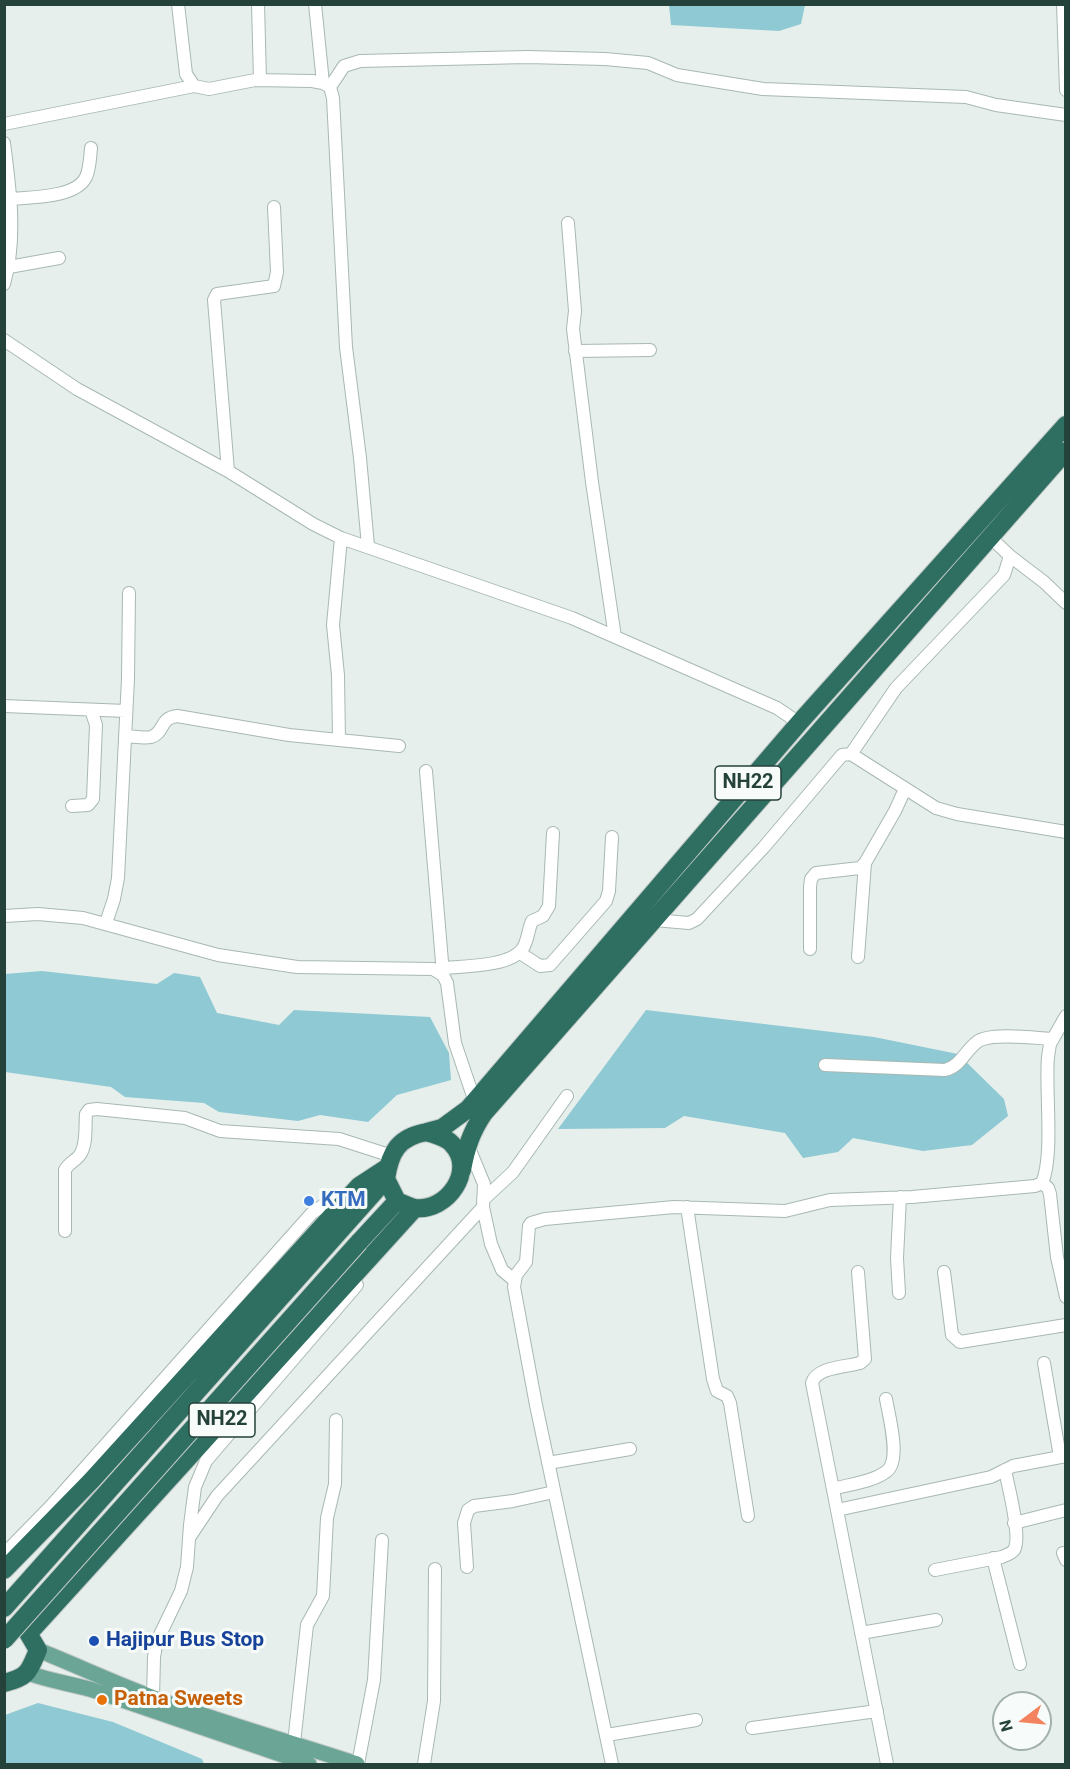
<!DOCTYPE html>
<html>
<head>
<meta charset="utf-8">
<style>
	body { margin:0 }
	#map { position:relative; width:1070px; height:1769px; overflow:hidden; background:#e6efeb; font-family:Roboto,sans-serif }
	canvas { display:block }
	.frame { position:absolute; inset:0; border:6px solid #24423a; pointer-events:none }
	.north { position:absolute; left:992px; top:1691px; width:60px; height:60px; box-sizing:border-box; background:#f7fbf9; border:2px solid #a3b1ad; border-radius:50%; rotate:254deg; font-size:16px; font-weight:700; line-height:24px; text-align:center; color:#24423a }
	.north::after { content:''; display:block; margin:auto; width:21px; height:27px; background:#f4845f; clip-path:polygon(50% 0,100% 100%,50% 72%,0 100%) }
</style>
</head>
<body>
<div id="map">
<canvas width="1070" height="1769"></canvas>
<div class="frame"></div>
<div class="north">N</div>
</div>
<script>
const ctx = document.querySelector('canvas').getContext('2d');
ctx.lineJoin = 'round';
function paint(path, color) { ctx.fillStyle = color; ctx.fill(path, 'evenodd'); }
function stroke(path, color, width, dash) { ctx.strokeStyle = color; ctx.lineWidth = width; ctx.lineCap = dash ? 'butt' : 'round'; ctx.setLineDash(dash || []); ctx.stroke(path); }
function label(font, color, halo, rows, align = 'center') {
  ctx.font = font + ' Roboto,sans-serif'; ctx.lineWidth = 6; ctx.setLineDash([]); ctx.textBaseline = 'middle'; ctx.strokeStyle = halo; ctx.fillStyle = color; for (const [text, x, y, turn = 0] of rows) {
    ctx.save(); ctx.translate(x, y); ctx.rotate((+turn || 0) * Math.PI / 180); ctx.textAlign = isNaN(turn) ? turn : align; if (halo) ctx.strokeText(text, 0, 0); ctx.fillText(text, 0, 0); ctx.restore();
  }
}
paint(new Path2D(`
	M 669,5 L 669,4 L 805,5 L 801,24 L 779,31 L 671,25 Z
	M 42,971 L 157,984 L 174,973 L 200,977 L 217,1013 L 279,1025 L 294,1010 L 430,1017 L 449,1053 L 451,1080 L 397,1095 L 368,1122 L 320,1115 L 298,1121 L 219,1112 L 204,1103 L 125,1097 L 111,1087 L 5,1072 L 5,974 Z
	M 646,1010 L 874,1037 L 958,1054 L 1004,1099 L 1008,1116 L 972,1145 L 923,1151 L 853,1138 L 838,1152 L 803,1158 L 785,1133 L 684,1116 L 665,1128 L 558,1129 Z
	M 38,1703 L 113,1722 L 202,1759 L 204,1764 L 5,1764 L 5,1715 Z`), '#8ec9d4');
const minor = new Path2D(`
	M 178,4 L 186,74 L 194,86 L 209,89 L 255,80 L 312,81 L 323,83 L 330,87 L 333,98 L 346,347 L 360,458 L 368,546
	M 258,4 L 260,80
	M 315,4 L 323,83
	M 1063,4 L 1066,90
	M 330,87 L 344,66 L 360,61 L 527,57 L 605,59 L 648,63 L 677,75 L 763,89 L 966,97 L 996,105 L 1066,115
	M 4,124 L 194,86
	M 4,143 C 10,189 17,239 4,284
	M 10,199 C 31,197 76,198 86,177 C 90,168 90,158 91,148
	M 568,223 L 575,311 L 573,329 L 592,482 L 615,637
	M 9,267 L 59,258
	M 4,340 L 77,389 L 228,471 L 313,524 L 341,538 L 572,618 L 777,708 L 799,723
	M 575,351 L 650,350
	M 228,471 L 214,300 L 217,294 L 274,286 L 277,272 L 274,207
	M 1010,556 L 1044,582 L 1066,603
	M 4,706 L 126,711
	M 125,736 C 133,736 143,739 151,737 C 165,733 159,718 177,716 L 289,735 L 399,746
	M 339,740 L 338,675 L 333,625 L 341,538
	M 851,754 L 896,688 L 1004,575 L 1010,556 L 990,537
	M 426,771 L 443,974
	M 72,806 L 88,805 L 93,799 L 96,725 L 91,710
	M 4,916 L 38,914 L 83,918 L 218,955 L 297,967 L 433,969 L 443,975 L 447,983 L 455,1043 L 475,1102
	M 654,920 L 689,923 L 697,919 L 764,847 L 842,755 L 851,754 L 936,808 L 957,814 L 1066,832
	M 106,923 L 114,899 L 118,878 L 128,679 L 129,593
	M 810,949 L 810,887 L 811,879 L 816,873 L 860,868 L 865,863 L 895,811 L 905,789
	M 520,953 L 540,966 L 550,965 L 606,901 L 609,891 L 612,837
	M 858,957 L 865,863
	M 442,968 C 464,966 511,967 523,948 C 528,940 528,930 532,921 L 543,916 L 549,906 L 553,833
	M 825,1065 L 945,1070 C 961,1066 964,1052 977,1042 C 990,1032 1035,1038 1053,1039
	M 467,1143 L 484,1184 L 483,1207 L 491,1244 L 502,1270 L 514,1280
	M 1042,1183 L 1048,1188 L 1050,1194 L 1057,1257 L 1066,1297
	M 483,1200 L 513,1172 L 567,1096
	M 687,1207 L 713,1379 L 717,1391 L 727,1396 L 730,1403 L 748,1516
	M 65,1231 L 65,1170 C 69,1162 78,1160 81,1153 C 87,1143 85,1125 86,1114 L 89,1110 L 97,1109 L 185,1118 L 220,1131 L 339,1139 L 392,1156
	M 858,1272 L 865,1359 L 860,1363 C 846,1367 816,1367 812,1383 L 887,1764
	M 944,1272 L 952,1335 L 960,1342 L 1066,1325
	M 899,1293 L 897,1258 L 900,1197
	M 1044,1363 L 1060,1457
	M 548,1463 L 630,1449
	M 833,1489 C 850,1484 873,1482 887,1471 C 901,1460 889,1416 886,1399
	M 837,1510 L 991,1477 L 1013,1466 L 1066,1456
	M 1014,1523 L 1066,1510
	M 191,1535 L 217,1496 L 483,1207
	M 1063,1553 L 1066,1560
	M 4,1554 L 51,1506 L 312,1213 L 328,1202 L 348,1195
	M 993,1558 L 1020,1664
	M 467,1567 L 464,1523 L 468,1510 L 474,1506 L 513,1501 L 554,1492
	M 935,1570 L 1002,1557 C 1006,1555 1011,1554 1014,1550 C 1022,1537 1008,1486 1005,1470
	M 861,1633 L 936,1620
	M 153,1698 L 154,1657 L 157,1641 L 181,1591 L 187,1567 L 190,1525 L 195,1487 L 206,1461 L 217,1448 L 357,1285
	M 752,1728 L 877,1711
	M 607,1735 L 696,1720
	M 294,1743 L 307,1625 L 323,1596 L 327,1518 L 335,1484 L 336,1420
	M 358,1764 L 374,1680 L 382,1540
	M 424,1764 L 434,1701 L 435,1569
	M 612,1764 L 536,1405 L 514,1287 L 516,1275 L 526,1262 L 529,1226 L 531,1223 L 545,1219 L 674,1207 L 785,1211 L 830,1200 L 912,1197 L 1035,1186 L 1042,1183 C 1054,1156 1045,1089 1048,1057 L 1050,1044 L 1066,1016`);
const major = new Path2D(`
	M 38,1650 C 78,1666 116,1684 157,1699 C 222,1723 290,1742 357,1764
	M 28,1673 C 50,1681 73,1684 96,1691 L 309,1764`);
const highway = new Path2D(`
	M 427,1132 L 442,1128 L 468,1109 L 799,723 L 1066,425
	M 427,1132 C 435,1135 446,1137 452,1144 C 477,1170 447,1212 415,1208 C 409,1207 402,1203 397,1201 L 386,1179 C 390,1152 398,1137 427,1132 Z
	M 462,1170 C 466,1148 471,1132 484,1113 L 1066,451
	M 359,1242 L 397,1201
	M 4,1570 L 91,1481 L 359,1186 L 388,1167
	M 4,1608 L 386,1179
	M 29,1633 L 415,1208
	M 4,1683 C 29,1677 29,1671 38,1650 L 22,1623`);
stroke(minor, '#a8b8b2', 14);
stroke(major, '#c2cac8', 17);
stroke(highway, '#c2cac8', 20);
stroke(minor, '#fff', 12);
stroke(major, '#6aa596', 15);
stroke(highway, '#2f6f62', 18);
const highwayBridge = new Path2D(`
	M 4,1640 L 359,1242`);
stroke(highwayBridge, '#c2cac8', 20, []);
stroke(highwayBridge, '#2f6f62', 18);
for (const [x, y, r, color] of [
	[309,1201,6,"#3f7fe0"],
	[94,1641,6,"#1a4fb4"],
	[102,1700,6,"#e8710a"]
]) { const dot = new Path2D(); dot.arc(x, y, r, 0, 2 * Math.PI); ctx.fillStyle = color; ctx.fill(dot); stroke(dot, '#f7fbf9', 2); }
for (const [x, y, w] of [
	[748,783,66],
	[222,1420,66]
]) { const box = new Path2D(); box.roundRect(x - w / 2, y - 17, w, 34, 4.5); ctx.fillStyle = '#f7fbf9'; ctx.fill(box); stroke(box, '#24423a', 1.5); }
label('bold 20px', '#24423a', null, [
	["NH22",748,783],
	["NH22",222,1420]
]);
label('bold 21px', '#366cbe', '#f7fbf9', [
	["KTM",321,1201]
], 'left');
label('bold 21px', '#164399', '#f7fbf9', [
	["Hajipur Bus Stop",106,1641]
], 'left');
label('bold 21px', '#c56008', '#f7fbf9', [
	["Patna Sweets",114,1700]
], 'left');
</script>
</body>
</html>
